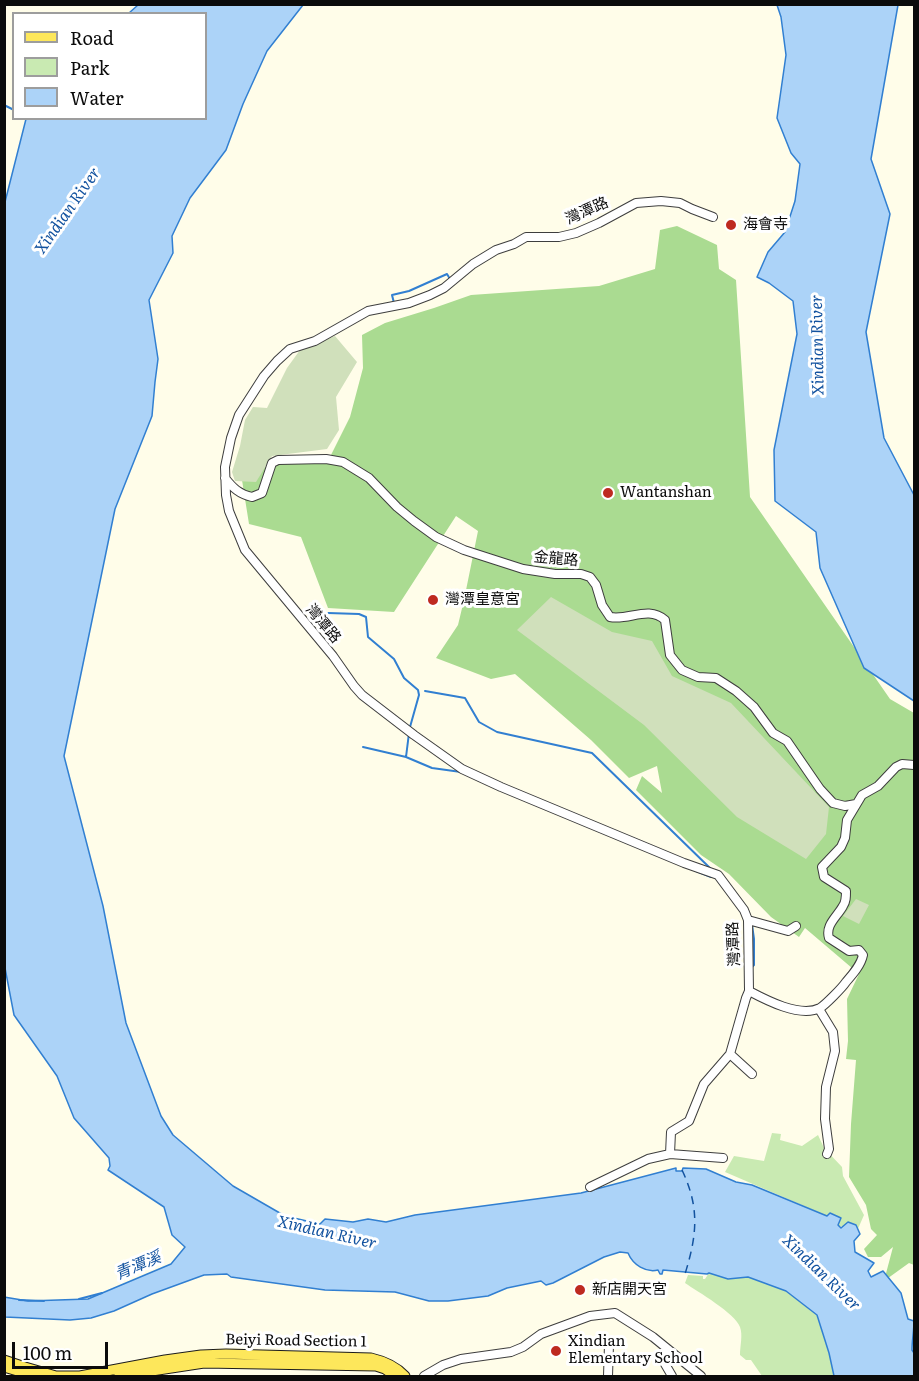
<!DOCTYPE html>
<html>
<head>
<meta charset="utf-8">
<style>
	body { margin:0 }
	#map { position:relative; width:919px; height:1381px; overflow:hidden; background:#fffde9; font-family:Literata,serif }
	canvas { display:block }
	.frame { position:absolute; inset:0; border:6px solid #0b0b0b; pointer-events:none }
	.legend { position:absolute; left:12px; top:12px; width:195px; height:108px; box-sizing:border-box; background:#fff; border:2px solid #9d9d9d; margin:0; padding:8px 10px; list-style:none; font-size:18px; color:#0b0b0b }
	.legend li { display:flex; align-items:center; gap:12px; height:30px }
	.legend b { width:30px; border:2px solid #9d9d9d }
	.scale { position:absolute; left:12px; top:1342px; width:96px; height:27px; box-sizing:border-box; border:3px solid #0b0b0b; border-top:0; padding-left:8px; font-size:18px; line-height:21px; white-space:nowrap; color:#0b0b0b; -webkit-text-stroke:4px #fff; paint-order:stroke }
</style>
</head>
<body>
<div id="map">
<canvas width="919" height="1381"></canvas>
<div class="frame"></div>
<ul class="legend">
<li><b style="height:8px;background:#fde75b"></b>Road</li>
<li><b style="height:16px;background:#c9eab2"></b>Park</li>
<li><b style="height:16px;background:#acd3f8"></b>Water</li>
</ul>
<div class="scale">100 m</div>
</div>
<script>
const ctx = document.querySelector('canvas').getContext('2d');
ctx.lineJoin = 'round';
function paint(path, color) { ctx.fillStyle = color; ctx.fill(path, 'evenodd'); }
function stroke(path, color, width, dash) { ctx.strokeStyle = color; ctx.lineWidth = width; ctx.lineCap = dash ? 'butt' : 'round'; ctx.setLineDash(dash || []); ctx.stroke(path); }
function label(font, color, halo, rows, align = 'center') {
  ctx.font = font + ' Literata,"Noto Sans TC",serif'; ctx.lineWidth = 6; ctx.setLineDash([]); ctx.textBaseline = 'middle'; ctx.strokeStyle = halo; ctx.fillStyle = color; for (const [text, x, y, turn = 0] of rows) {
    ctx.save(); ctx.translate(x, y); ctx.rotate((+turn || 0) * Math.PI / 180); ctx.textAlign = isNaN(turn) ? turn : align; if (halo) ctx.strokeText(text, 0, 0); ctx.fillText(text, 0, 0); ctx.restore();
  }
}
paint(new Path2D(`
	M 772,1133 L 781,1134 L 780,1140 L 802,1146 L 818,1135 L 824,1148 L 842,1167 L 843,1176 L 864,1215 L 857,1231 L 826,1222 L 818,1212 L 725,1172 L 734,1156 L 764,1161 Z
	M 709,1273 L 728,1279 L 748,1277 L 786,1291 L 817,1315 L 829,1353 L 834,1376 L 762,1376 L 751,1360 L 746,1360 L 740,1355 C 740,1346 743,1335 740,1327 C 735,1313 698,1292 685,1283 L 688,1275 L 703,1276 L 703,1279 L 705,1279 Z`), '#c9eab2');
paint(new Path2D(`
	M 677,226 L 717,245 L 719,269 L 736,280 L 750,497 L 890,699 L 914,713 L 914,1265 L 909,1263 L 884,1281 L 893,1247 L 881,1257 L 868,1257 L 864,1249 L 877,1235 L 871,1229 L 866,1205 L 849,1177 L 851,1124 L 856,1060 L 846,1059 L 848,1041 L 847,999 L 859,974 L 805,928 L 799,937 L 771,917 L 729,874 L 701,855 L 636,790 L 642,776 L 662,793 L 657,766 L 629,778 L 591,740 L 515,674 L 491,679 L 436,658 L 458,625 L 464,600 L 478,531 L 456,516 L 394,612 L 328,608 L 301,537 L 249,524 L 242,480 L 285,456 L 331,455 L 350,417 L 363,368 L 362,335 L 385,323 L 434,308 L 471,295 L 599,286 L 655,269 L 660,230 Z`), '#aadb91');
paint(new Path2D(`
	M 335,336 L 357,362 L 336,397 L 339,430 L 327,449 L 272,456 L 256,482 L 235,481 L 232,472 L 240,446 L 245,420 L 253,407 L 267,408 L 287,368 L 300,350 Z
	M 551,597 L 612,632 L 652,641 L 672,676 L 731,703 L 829,807 L 826,834 L 806,859 L 737,817 L 644,725 L 517,630 Z
	M 856,899 L 869,905 L 859,924 L 843,916 Z`), '#d0e0bb');
const water = new Path2D(`
	M 138,5 L 303,5 L 267,51 L 243,104 L 226,150 L 190,198 L 172,236 L 173,253 L 149,300 L 158,359 L 155,382 L 152,416 L 115,509 L 64,756 L 103,906 L 126,1023 L 161,1116 L 173,1135 L 233,1186 L 285,1216 L 320,1224 L 325,1219 L 353,1222 L 368,1219 L 386,1222 L 415,1215 L 581,1193 L 676,1168 L 676,1171 L 682,1171 L 683,1168 L 706,1169 L 736,1182 L 752,1185 L 827,1216 L 830,1213 L 841,1218 L 838,1225 L 841,1228 L 848,1222 L 856,1225 L 860,1234 L 854,1241 L 855,1252 L 874,1263 L 868,1271 L 871,1277 L 883,1271 L 901,1293 L 908,1319 L 914,1321 C 914,1331 912,1340 912,1350 L 914,1353 L 914,1376 L 834,1376 L 829,1353 L 817,1315 L 786,1291 L 748,1277 L 728,1279 L 709,1273 L 707,1274 L 663,1270 L 662,1274 L 660,1274 L 658,1270 C 646,1273 633,1265 628,1253 L 620,1252 L 604,1257 L 553,1283 L 546,1285 L 541,1281 L 507,1288 L 488,1296 L 448,1301 L 429,1301 L 395,1292 L 325,1290 L 231,1277 L 227,1274 L 204,1275 L 152,1294 L 114,1311 L 91,1318 L 70,1320 L 5,1317 L 4,1297 L 28,1301 L 88,1299 L 171,1264 L 185,1247 L 172,1235 L 164,1207 L 108,1170 L 110,1166 L 109,1158 L 74,1118 L 57,1076 L 14,1015 L 5,968 L 5,202 L 26,119 L 206,118 L 206,14 L 129,13 Z
	M 777,5 L 898,5 L 871,159 L 890,214 L 866,332 L 884,438 L 914,495 L 914,701 L 864,668 L 820,568 L 816,532 L 775,501 L 774,450 L 797,334 L 793,301 L 769,283 L 757,277 L 768,252 L 785,232 L 795,201 L 800,164 L 791,153 L 777,118 L 786,55 L 781,17 Z`);
paint(water, '#acd3f8');
stroke(water, '#317fd1', 1.5);
stroke(new Path2D(`
	M 4,105 L 14,110
	M 394,303 L 392,295 L 409,291 L 447,274 L 450,279
	M 328,613 L 359,614 L 366,617 L 368,637 L 394,659 L 404,678 L 418,690 L 419,695 L 410,727
	M 425,691 L 465,698 L 479,722 L 497,732 L 592,753 L 712,870
	M 363,747 L 406,757 L 432,768 L 461,772
	M 406,757 L 409,733
	M 696,871 L 711,877
	M 751,968 L 754,965 L 754,939 L 752,925
	M 79,1299 L 102,1293
	M 19,1300 L 44,1301`), '#317fd1', 2);
stroke(new Path2D(`
	M 682,1170 C 700,1208 697,1235 685,1274`), '#12529f', 1.5, [8, 6]);
const minor = new Path2D(`
	M 225,478 C 233,488 239,494 252,497 L 262,493 L 272,463 L 278,460 L 326,459 L 343,462 L 369,478 L 397,507 L 414,521 L 436,537 L 464,550 L 523,569 L 555,574 L 581,574 L 590,577 L 596,585 L 602,605 L 610,617 C 629,621 648,605 665,620 L 670,655 L 682,670 L 698,677 L 716,678 L 736,691 L 754,707 L 773,733 L 787,741 L 820,789 L 833,803 L 845,806 L 856,804
	M 748,920 L 788,931 L 796,926
	M 749,991 C 766,1000 800,1018 820,1008 C 825,1005 842,988 846,982 C 853,974 861,965 863,955 L 859,950 L 849,951 L 829,938 C 825,925 837,917 843,906 C 846,902 846,897 846,891 L 824,877 L 822,867 L 841,847 L 845,838 L 847,820 L 862,795 L 878,786 L 896,767 L 902,764 L 914,765
	M 819,1009 L 833,1032 L 835,1051 L 826,1087 L 825,1119 L 829,1149 L 827,1154
	M 730,1054 L 752,1074
	M 670,1154 L 671,1132 L 689,1121 L 704,1084 L 730,1054 L 746,998 L 749,991 L 748,920 L 744,910 L 718,875 L 684,863 L 501,787 L 462,769 L 414,735 L 362,695 L 354,686 L 333,656 L 245,550 L 229,511 L 226,495 L 225,467 L 231,438 L 239,415 L 264,376 L 277,361 L 290,349 L 315,341 L 368,311 L 409,303 L 430,295 L 444,288 L 473,264 L 496,250 L 514,244 L 526,237 L 559,237 L 576,233 L 599,223 L 636,203 L 661,201 L 680,203 L 692,209 L 713,217
	M 590,1187 L 648,1159 L 670,1154 L 723,1158
	M 669,1350 L 662,1355 L 665,1364 L 672,1376
	M 424,1376 L 443,1365 L 461,1359 L 511,1352 L 523,1347 L 541,1334 L 590,1316 L 615,1313 L 653,1337 L 701,1376
	M 608,1376 L 609,1344`);
const major = new Path2D(`
	M 4,1360 L 25,1367 L 56,1376 L 80,1376 L 165,1360 L 201,1355 L 226,1354 L 371,1358 C 384,1361 396,1366 405,1376
	M 4,1367 L 34,1376
	M 119,1376 L 204,1363 L 376,1366 L 385,1369 L 395,1376`);
stroke(minor, '#3e3e3e', 10);
stroke(major, '#1c1c1c', 11);
stroke(minor, '#fff', 8);
stroke(major, '#fde75b', 9);
for (const [x, y, r, color] of [
	[731,225,6,"#be2a20"],
	[608,493,6,"#be2a20"],
	[433,600,6,"#be2a20"],
	[580,1290,6,"#be2a20"],
	[556,1351,6,"#be2a20"]
]) { const dot = new Path2D(); dot.arc(x, y, r, 0, 2 * Math.PI); ctx.fillStyle = color; ctx.fill(dot); stroke(dot, '#fff', 2); }
label('15px', '#0b0b0b', '#fff', [
	["灣潭路",587,211,-24],
	["金龍路",556,559,5],
	["灣潭路",323,624,50],
	["灣潭路",734,944,-93],
	["Beiyi Road Section 1",296,1341,1]
]);
label('15px', '#0b0b0b', '#fff', [
	["海會寺",743,225],
	["Wantanshan",620,493],
	["灣潭皇意宮",445,600],
	["新店開天宮",592,1290],
	["Xindian",568,1342],
	["Elementary School",568,1359]
], 'left');
label('italic 16px', '#12529f', '#fff', [
	["Xindian River",68,211,-55],
	["Xindian River",818,345,-91],
	["Xindian River",327,1233,13],
	["青潭溪",138,1266,-23],
	["Xindian River",821,1273,44]
]);
</script>
</body>
</html>
